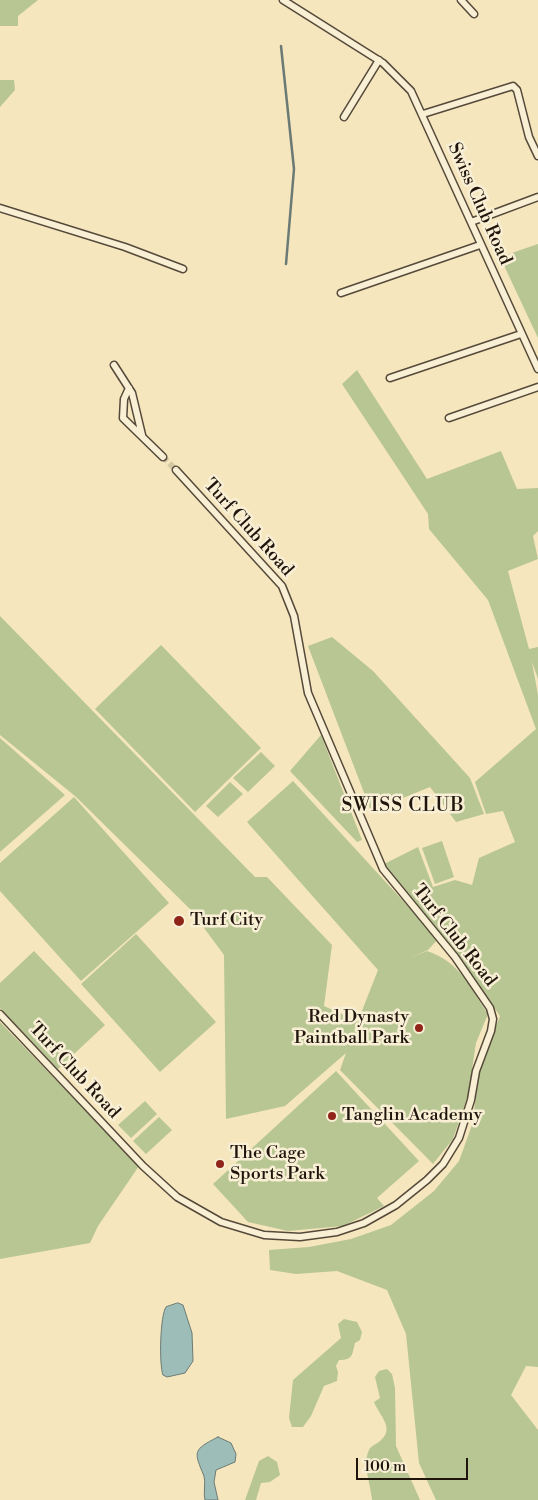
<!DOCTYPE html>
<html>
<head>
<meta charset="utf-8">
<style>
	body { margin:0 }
	#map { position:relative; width:538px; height:1500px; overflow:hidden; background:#f5e6be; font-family:"Libre Bodoni",serif }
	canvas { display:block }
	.scale { position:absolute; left:356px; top:1458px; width:112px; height:22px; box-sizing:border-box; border:2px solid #20150d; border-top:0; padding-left:6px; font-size:15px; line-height:18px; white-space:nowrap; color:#20150d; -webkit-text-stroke:4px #f8efd5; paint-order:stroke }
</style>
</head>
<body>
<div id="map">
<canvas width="538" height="1500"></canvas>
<div class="scale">100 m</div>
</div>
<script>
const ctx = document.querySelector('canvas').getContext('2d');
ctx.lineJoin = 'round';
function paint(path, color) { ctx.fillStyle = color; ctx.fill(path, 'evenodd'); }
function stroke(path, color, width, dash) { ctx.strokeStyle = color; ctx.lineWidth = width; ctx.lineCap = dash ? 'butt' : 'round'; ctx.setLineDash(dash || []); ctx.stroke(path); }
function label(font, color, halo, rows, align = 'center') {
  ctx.font = font + ' "Libre Bodoni",serif'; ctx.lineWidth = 5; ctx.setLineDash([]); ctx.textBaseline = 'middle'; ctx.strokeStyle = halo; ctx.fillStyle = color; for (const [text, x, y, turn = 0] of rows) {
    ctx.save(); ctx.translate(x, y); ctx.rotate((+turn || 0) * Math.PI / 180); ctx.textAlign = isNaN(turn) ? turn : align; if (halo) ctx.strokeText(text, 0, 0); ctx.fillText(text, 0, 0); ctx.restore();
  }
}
paint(new Path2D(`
	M 0,0 L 38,0 L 18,16 L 18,26 L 0,26 Z
	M 0,80 L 14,80 L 15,90 L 0,107 Z
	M 538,244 L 538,338 L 500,257 Z
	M 357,370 L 427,479 L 501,451 L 517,489 L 538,488 L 538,531 L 533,536 L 538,559 L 508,571 L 529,649 L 538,647 L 538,679 L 532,662 L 538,695 L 538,1367 L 526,1366 L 511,1395 L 538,1430 L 538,1500 L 436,1500 L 419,1463 L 406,1334 L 387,1290 L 337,1271 L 296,1274 L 270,1270 L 269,1250 L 309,1247 L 351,1239 L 391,1225 L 434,1191 L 459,1161 L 472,1125 L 480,1067 L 500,1016 L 465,966 L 424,919 L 384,864 L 418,847 L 433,887 L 455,880 L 472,885 L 479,858 L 515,842 L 503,811 L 486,814 L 475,782 L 536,729 L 488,600 L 429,529 L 428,514 L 342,384 Z
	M 0,616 L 255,877 L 267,877 L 332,945 L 324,1006 L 357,1021 L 352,1036 L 378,970 L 247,822 L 293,781 L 438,939 L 428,950 L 410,958 L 427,951 C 460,962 469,986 488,1014 L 476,1043 L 468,1095 L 453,1139 L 433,1164 L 340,1070 L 346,1053 L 285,1106 L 226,1119 L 224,955 L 190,909 L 75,796 L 0,735 Z
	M 332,637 L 373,671 L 470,778 L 484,814 L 456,822 L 430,787 L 371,811 L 308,646 Z
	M 161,645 L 261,748 L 195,812 L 95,709 Z
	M 321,735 L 362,840 L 357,842 L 290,771 Z
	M 0,738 L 65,795 L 0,852 Z
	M 261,752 L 275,766 L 248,792 L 233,778 Z
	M 230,782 L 243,794 L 218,817 L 206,806 Z
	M 74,797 L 169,903 L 81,981 L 0,891 L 0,863 Z
	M 442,841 L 454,877 L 435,884 L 422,848 Z
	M 136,934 L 216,1022 L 160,1072 L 81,984 Z
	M 34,951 L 105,1025 L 58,1069 L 0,1008 L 0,983 Z
	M 0,1022 L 139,1166 L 98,1226 L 90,1243 L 0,1259 Z
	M 336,1071 L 419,1161 L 377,1198 L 384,1206 L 343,1226 L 288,1231 L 248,1222 L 213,1184 Z
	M 145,1101 L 157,1114 L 131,1138 L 118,1125 Z
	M 159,1117 L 172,1130 L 146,1154 L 133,1141 Z
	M 344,1319 L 357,1322 L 362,1332 L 360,1340 L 355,1343 C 352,1355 353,1360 339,1360 L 336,1366 L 338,1372 L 337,1381 L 324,1386 L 311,1416 L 303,1427 L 292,1427 L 289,1418 L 293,1380 L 341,1338 L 338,1324 Z
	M 387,1369 L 392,1374 L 395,1388 L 396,1446 L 420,1500 L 372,1500 C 371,1485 362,1464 369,1450 C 371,1445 378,1444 381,1440 C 395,1428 379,1415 374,1402 L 380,1398 L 375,1377 L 379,1371 Z
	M 268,1456 L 277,1462 L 280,1475 L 270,1482 L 261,1483 L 256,1500 L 245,1500 L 259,1461 Z`), '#b8c694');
const water = new Path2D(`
	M 178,1303 L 183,1305 L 192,1333 L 193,1361 L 185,1373 L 167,1377 L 163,1375 C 159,1365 160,1315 166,1307 Z
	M 218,1437 L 231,1443 L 236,1454 L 235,1462 L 216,1470 L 214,1482 L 218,1500 L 205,1500 C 203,1493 206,1483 204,1476 C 194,1452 192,1450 218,1437 Z`);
paint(water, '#9dbeb8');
stroke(water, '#6b7a74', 1);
stroke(new Path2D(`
	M 281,46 L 294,169 L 286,264`), '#6b7a74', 2.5);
stroke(new Path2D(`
	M 163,457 L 176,470`), '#d5c7a3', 6, [6, 3]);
const street = new Path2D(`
	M 283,0 L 383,63 L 411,91 L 538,369
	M 461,0 L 474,14
	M 423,114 L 513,86 L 517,90 L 529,137 L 538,156
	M 344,117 L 379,60
	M 0,208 L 125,247 L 183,269
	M 471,222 L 538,197
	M 341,293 L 480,245
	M 114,365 L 132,393 L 142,435
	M 390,378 L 521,334
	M 129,388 L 124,399 L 123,418 L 163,457
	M 449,418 L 538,387
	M 0,1014 L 143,1166 L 177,1197 L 221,1222 L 264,1235 L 300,1237 L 337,1232 L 364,1223 L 396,1205 L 427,1180 L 443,1164 L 459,1138 L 471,1100 L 476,1071 L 491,1031 L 493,1019 L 490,1008 L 455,957 L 383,869 L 308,693 L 294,616 L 282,586 L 176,470`);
stroke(street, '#554939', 9);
stroke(street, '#f8efd5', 6);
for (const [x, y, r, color] of [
	[179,921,6,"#8f2418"],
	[419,1028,5,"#8f2418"],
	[332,1116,5,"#8f2418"],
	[220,1164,5,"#8f2418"]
]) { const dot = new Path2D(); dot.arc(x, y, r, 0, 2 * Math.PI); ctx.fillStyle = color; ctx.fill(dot); stroke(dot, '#f8efd5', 2); }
label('18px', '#20150d', '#f8efd5', [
	["Swiss Club Road",479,204,66],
	["Turf Club Road",248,528,48],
	["Turf Club Road",454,936,52],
	["Turf Club Road",74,1071,47]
]);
label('18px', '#20150d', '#f8efd5', [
	["Turf City",190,921],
	["Red Dynasty",409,1018,"right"],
	["Paintball Park",409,1039,"right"],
	["Tanglin Academy",342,1116],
	["The Cage",230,1154],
	["Sports Park",230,1175]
], 'left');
ctx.letterSpacing = '1px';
label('19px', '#20150d', '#f8efd5', [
	["SWISS CLUB",403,806]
]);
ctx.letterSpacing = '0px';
</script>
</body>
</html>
